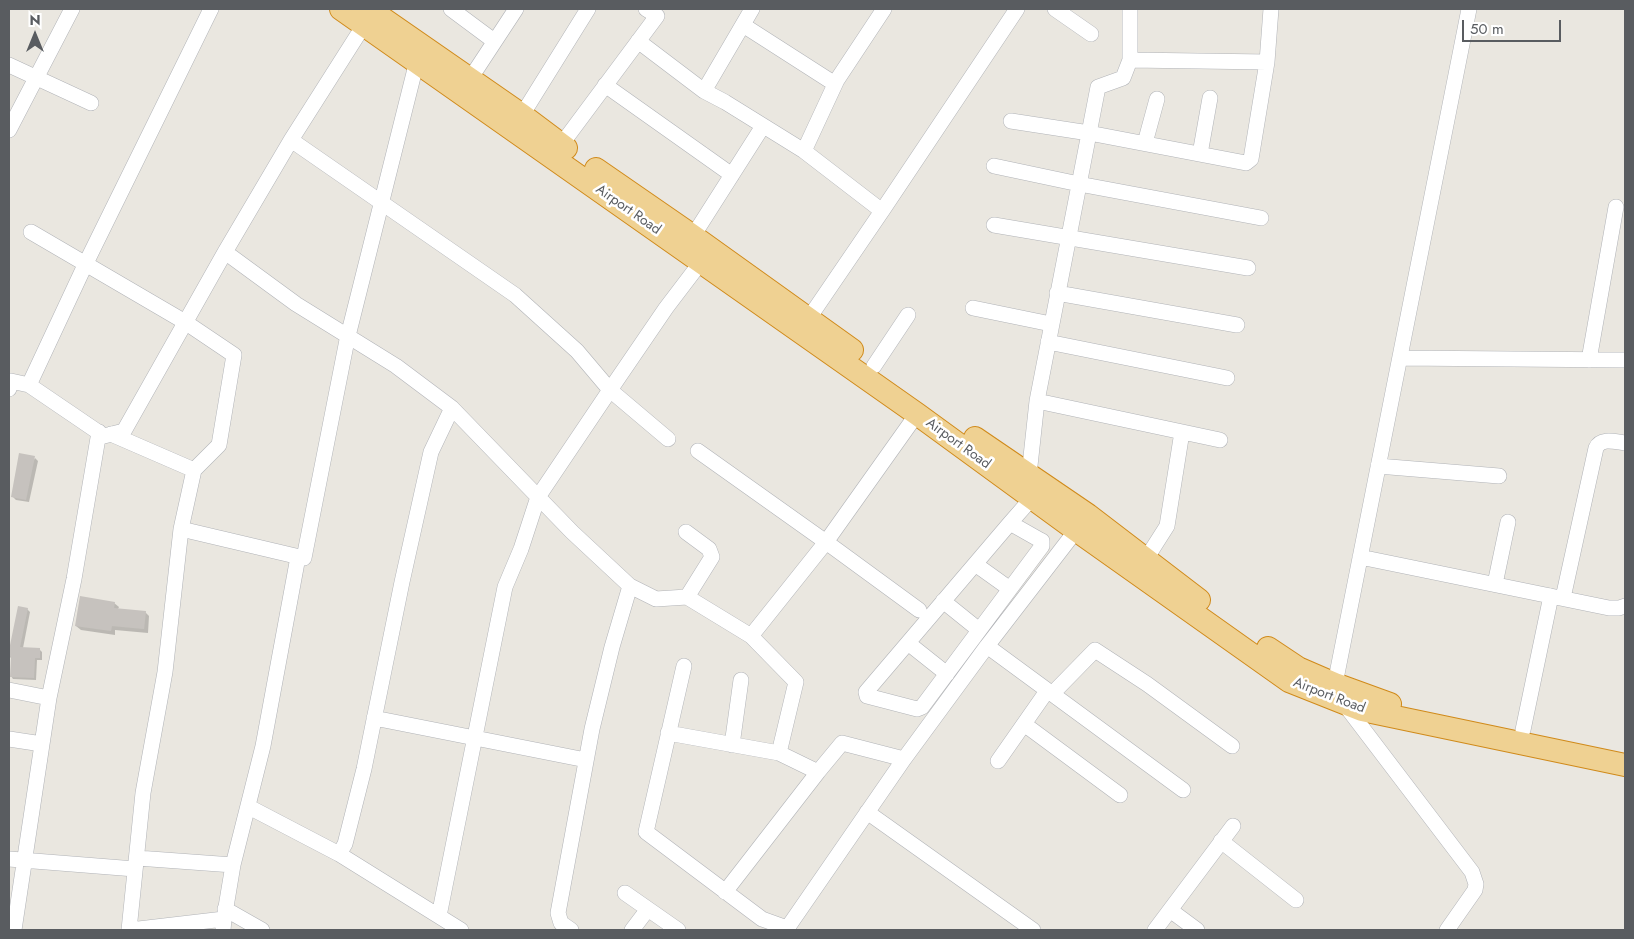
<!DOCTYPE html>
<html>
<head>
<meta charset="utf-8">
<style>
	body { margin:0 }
	#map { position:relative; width:1634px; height:939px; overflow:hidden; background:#eae7e0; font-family:Jost,sans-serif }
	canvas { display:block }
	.frame { position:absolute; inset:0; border:10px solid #595c60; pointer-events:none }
	.north { position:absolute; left:10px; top:10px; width:50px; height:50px; -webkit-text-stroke:4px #fff; paint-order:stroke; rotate:0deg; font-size:14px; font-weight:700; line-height:20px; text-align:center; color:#595c60 }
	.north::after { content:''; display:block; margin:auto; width:18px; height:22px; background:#595c60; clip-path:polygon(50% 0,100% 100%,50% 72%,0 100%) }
	.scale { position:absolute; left:1462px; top:20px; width:99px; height:22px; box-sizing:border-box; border:2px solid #595c60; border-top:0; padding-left:6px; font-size:15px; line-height:18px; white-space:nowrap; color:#595c60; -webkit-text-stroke:4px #fff; paint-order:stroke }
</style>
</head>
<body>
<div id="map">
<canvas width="1634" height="939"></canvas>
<div class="frame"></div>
<div class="north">N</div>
<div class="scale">50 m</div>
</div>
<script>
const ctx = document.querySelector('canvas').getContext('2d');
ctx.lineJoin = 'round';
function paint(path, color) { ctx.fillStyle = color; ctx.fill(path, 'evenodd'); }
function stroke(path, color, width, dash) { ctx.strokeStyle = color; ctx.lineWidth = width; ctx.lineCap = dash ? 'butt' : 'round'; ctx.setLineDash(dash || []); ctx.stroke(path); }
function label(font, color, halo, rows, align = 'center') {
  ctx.font = font + ' Jost,sans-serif'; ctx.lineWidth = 5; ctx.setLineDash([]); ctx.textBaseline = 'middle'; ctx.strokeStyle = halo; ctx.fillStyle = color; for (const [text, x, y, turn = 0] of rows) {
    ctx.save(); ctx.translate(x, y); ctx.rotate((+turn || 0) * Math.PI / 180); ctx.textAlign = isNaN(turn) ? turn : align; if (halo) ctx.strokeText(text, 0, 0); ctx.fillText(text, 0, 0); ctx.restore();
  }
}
paint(new Path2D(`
	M 35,458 L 38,461 L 29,502 L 16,500 L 13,497 Z
	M 114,603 L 119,607 L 118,609 L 145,612 L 149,616 L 148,633 L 115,630 L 115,635 L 81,630 L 76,626 Z
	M 27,609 L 30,612 L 23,648 L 40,650 L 42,652 L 42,660 L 37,660 L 36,680 L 13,679 L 11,676 L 12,659 L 9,656 Z`), '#0003');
paint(new Path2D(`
	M 19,453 L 35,456 L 26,500 L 11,497 Z
	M 80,596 L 115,602 L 114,608 L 146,611 L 144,629 L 112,626 L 111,631 L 75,626 Z
	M 18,606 L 28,608 L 20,647 L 40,648 L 40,658 L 35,658 L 34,678 L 10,677 L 11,657 L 9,656 L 9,650 Z`), '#c6c2be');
const minor = new Path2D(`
	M 451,9 L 494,41
	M 1055,9 L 1091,34
	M 1130,9 L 1130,60 L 1267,62 L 1271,9
	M 743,25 L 835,84
	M 638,41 L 704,91 L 725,102 L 804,151
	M 9,65 L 91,103
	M 470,79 L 516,9
	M 605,85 L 732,175
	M 704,91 L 752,9
	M 522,115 L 588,9
	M 1011,121 L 1089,133 L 1246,163 L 1251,159 L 1267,62
	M 9,130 L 72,9
	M 291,140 L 515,295 L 577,351 L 610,390 L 666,308 L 701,262
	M 1145,143 L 1157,99
	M 561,145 L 657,16 L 646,9
	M 1200,154 L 1210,98
	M 994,166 L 1079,184 L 1261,218
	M 882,211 L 1017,9
	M 994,225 L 1248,268
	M 31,232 L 185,322 L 234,355 L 219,445 L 194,470
	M 693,236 L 763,126
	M 225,252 L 296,304 L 396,366 L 452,408 L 572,532 L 630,586 L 612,647 L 592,729 L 558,913 L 561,923 L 571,930
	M 1057,293 L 1237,325
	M 973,308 L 1051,324
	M 809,318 L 882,211 L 804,151 L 837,80 L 884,9
	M 1048,342 L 1227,378
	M 1400,358 L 1625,360
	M 1589,360 L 1616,207
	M 874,366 L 908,315
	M 29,385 L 104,436 L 124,431 L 225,252 L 291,140 L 364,25
	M 9,389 L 11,381 L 29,385 L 86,263 L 211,9
	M 1037,401 L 1220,440
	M 111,434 L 194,470 L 181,529 L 304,558 L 347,340 L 417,61
	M 698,451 L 826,542 L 917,414
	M 1378,466 L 1499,476
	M 1029,475 L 1037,401 L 1098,87 L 1123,78 L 1130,60
	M 1010,523 L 1040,540 L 1042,541 L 1042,546 L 922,707 L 917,709 L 867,696 L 866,692 L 1010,523 L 1032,498
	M 686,532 L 709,549 L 712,557 L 687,597
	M 1360,557 L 1609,608 L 1619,608 L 1625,606
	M 1146,559 L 1167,526 L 1182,432
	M 975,564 L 1010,589
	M 1495,584 L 1508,522
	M 630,586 L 656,599 L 687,597 L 751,636 L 826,542 L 919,610
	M 1563,598 L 1596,448 C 1601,437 1616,442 1625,443
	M 943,601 L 979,630
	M 751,636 L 796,682 L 779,753 L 818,772 L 842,743 L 904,759
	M 908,643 L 947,674
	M 987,646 L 1183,790
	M 684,666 L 646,832 L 762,919 L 787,928
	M 9,690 L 49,698 L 74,579 L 99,432
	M 1052,694 L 1095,650 L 1147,684 L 1232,746
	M 374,718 L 586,760
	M 1024,724 L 1120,795
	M 1523,730 L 1551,596
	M 668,733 L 779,753
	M 9,739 L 42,744
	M 732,745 L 741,680
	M 998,761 L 1047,691
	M 249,807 L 339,854 L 461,930
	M 867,812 L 1033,930
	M 1221,841 L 1296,900
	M 339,854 L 345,844 L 364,769 L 402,582 L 431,452 L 452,408
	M 137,858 L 233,865
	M 9,859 L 135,869
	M 725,892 L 818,772
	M 625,893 L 678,930
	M 225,909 L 262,930
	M 1170,910 L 1197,930
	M 439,916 L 505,587 L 521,549 L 538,497 L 610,390 L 668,439
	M 224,919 L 233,865 L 263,746 L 298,557
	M 14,930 L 49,698
	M 129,930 L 143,793 L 165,672 L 181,529
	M 130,930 L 224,919 L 223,930
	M 632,930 L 648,909
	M 786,930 L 904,759 L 987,646 L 1081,524
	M 1155,930 L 1233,826
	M 1447,930 L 1475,890 L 1476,884 L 1472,872 L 1345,705 L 1335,684 L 1469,9`);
const highway = new Path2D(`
	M 341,9 L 917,414 L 1076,530 L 1289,681 L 1362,710 L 1625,765
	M 369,9 L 522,115 L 566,148
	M 596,169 L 693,236 L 852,350
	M 975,438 L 1088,515 L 1199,600
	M 1268,648 L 1298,668 L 1335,684 L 1390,704`);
stroke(minor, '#b1b3b7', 16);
stroke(highway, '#d08a1a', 24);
stroke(minor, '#fff', 15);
stroke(highway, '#efd192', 22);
label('14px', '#595c60', '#fff', [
	["Airport Road",628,210,35],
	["Airport Road",958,444,36],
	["Airport Road",1329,696,21]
]);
</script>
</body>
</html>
